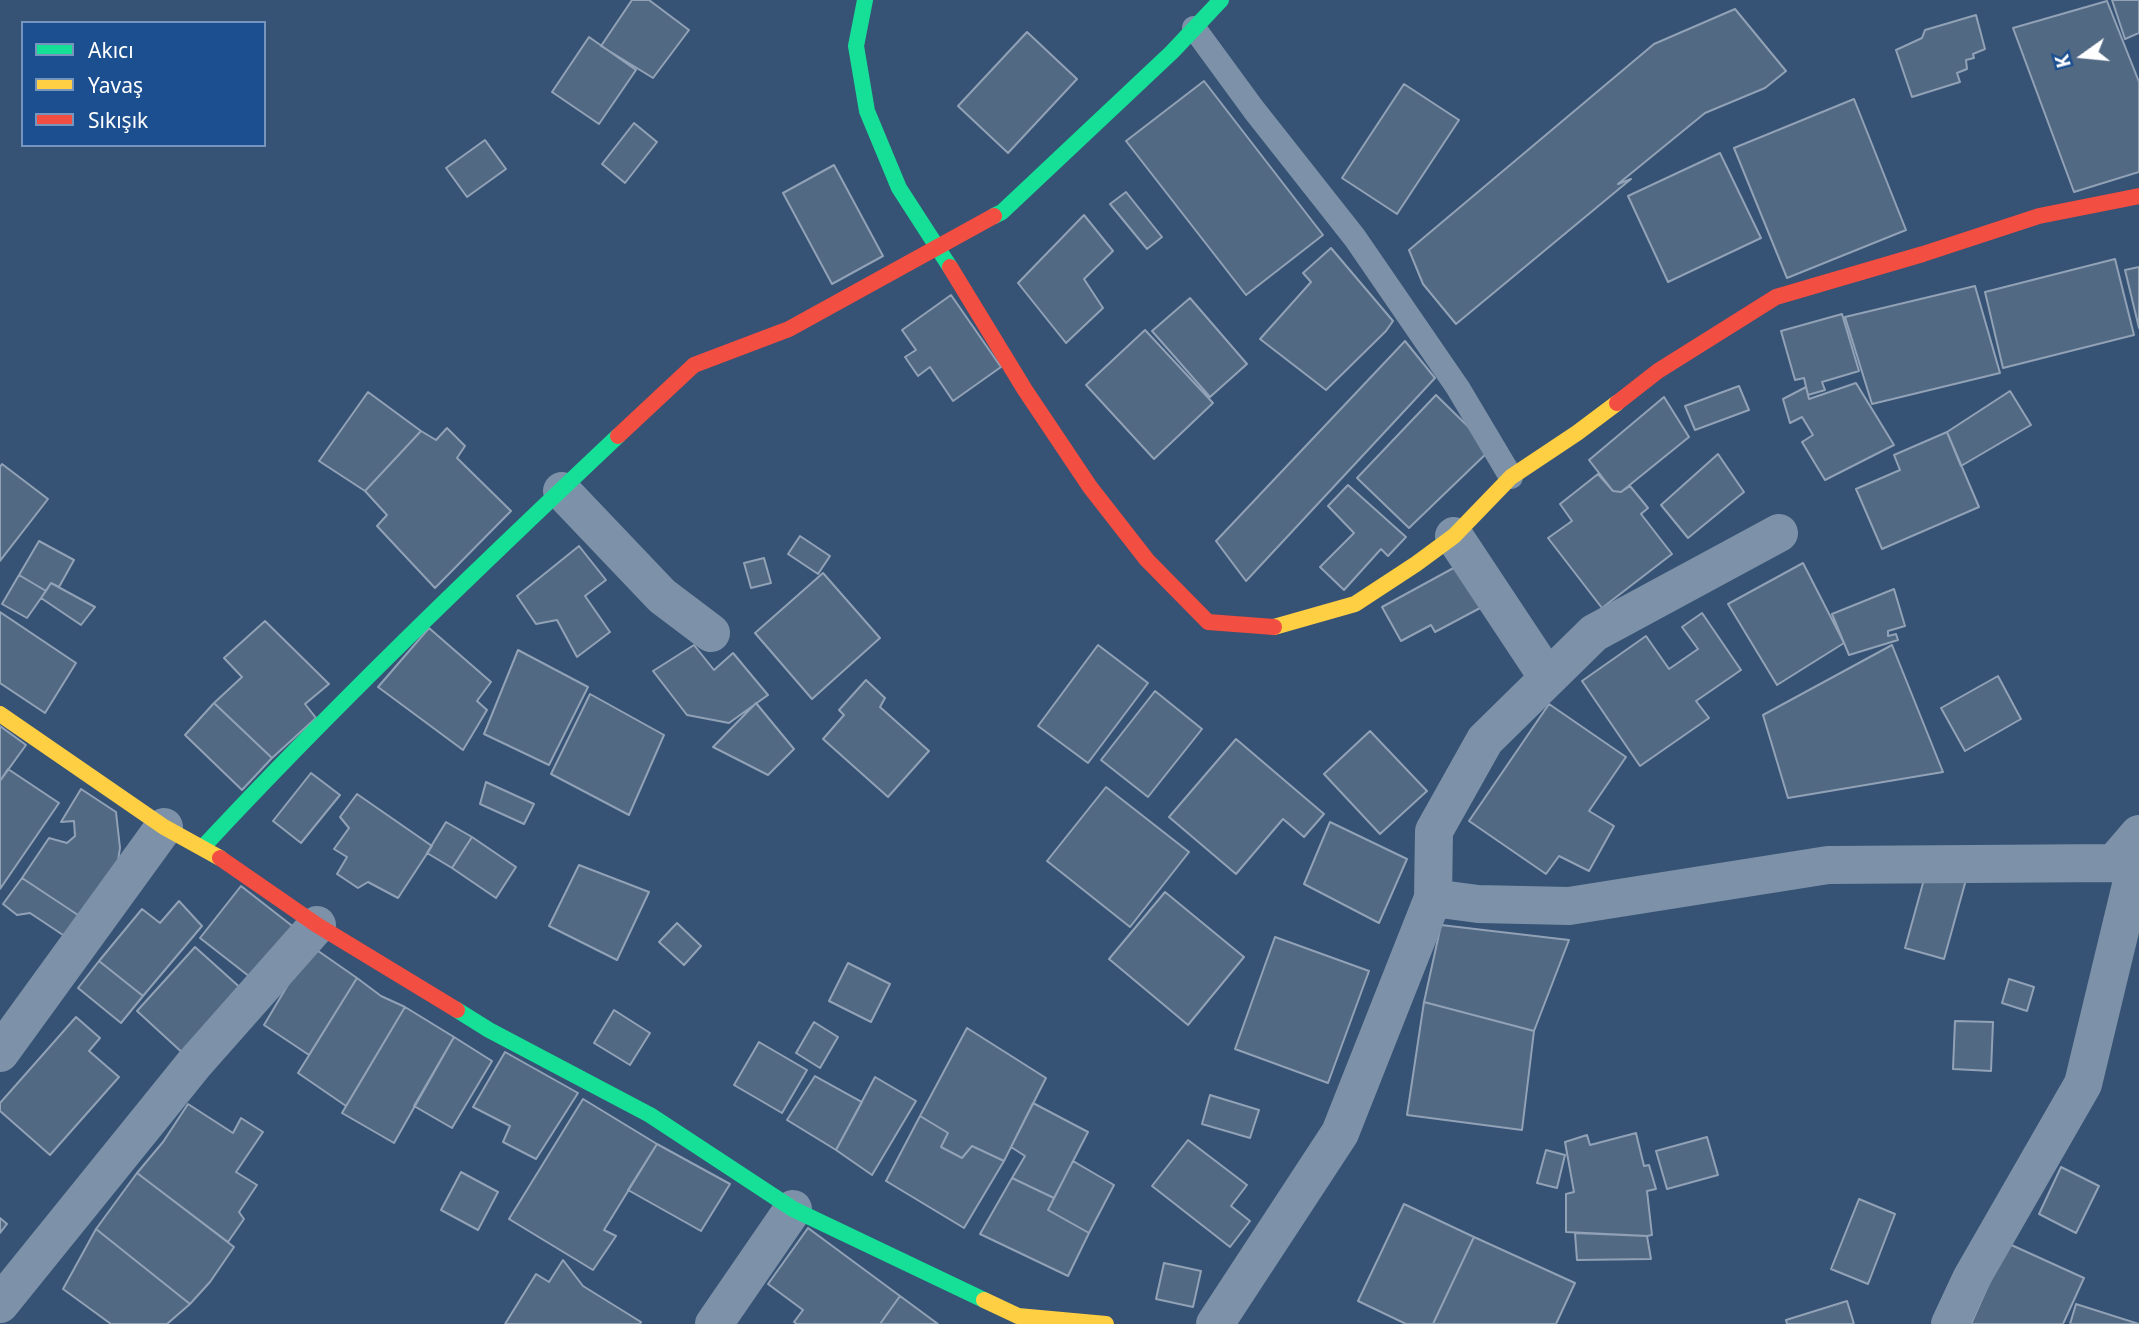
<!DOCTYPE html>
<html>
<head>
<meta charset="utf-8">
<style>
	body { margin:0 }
	#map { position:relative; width:2139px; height:1324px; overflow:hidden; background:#365274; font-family:"Noto Sans",sans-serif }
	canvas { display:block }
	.legend { position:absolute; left:21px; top:21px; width:245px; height:126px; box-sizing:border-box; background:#1b4f8f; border:2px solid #7695bc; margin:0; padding:9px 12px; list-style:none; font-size:21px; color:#fff }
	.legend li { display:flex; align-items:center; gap:14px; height:35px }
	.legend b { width:35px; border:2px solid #7695bc }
	.north { position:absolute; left:2048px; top:21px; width:70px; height:70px; -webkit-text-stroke:5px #1b4f8f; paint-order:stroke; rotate:255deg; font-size:19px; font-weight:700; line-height:28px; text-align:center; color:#fff }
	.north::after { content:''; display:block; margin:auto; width:24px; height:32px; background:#fff; clip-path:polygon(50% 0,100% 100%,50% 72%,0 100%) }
</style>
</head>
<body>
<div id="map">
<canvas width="2139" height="1324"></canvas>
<ul class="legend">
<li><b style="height:9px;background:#16e098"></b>Akıcı</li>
<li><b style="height:9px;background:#ffcf43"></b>Yavaş</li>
<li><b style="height:9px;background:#f24e42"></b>Sıkışık</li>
</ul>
<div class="north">K</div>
</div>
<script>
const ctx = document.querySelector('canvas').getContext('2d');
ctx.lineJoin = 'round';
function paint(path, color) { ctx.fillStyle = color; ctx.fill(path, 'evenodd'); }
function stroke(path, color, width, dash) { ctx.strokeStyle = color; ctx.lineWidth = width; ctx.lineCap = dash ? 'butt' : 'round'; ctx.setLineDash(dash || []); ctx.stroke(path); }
const building = new Path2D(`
	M 632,0 L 649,0 L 689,30 L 653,78 L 601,46 Z
	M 2112,0 L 2139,0 L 2139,33 L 2125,39 Z
	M 2107,1 L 2139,82 L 2139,172 L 2074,192 L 2013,28 Z
	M 1735,9 L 1786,71 L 1765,88 L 1705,113 L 1618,184 L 1631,179 L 1456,324 L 1423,284 L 1409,250 L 1654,44 Z
	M 1976,15 L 1985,49 L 1973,54 L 1974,58 L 1966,60 L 1967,69 L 1957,73 L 1960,82 L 1912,97 L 1896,50 L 1922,38 L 1925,30 Z
	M 1027,32 L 1077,79 L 1008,153 L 958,106 Z
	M 589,37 L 636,70 L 599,124 L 552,92 Z
	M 1204,81 L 1323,235 L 1246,295 L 1126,141 Z
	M 1404,84 L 1459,120 L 1397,214 L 1342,178 Z
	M 1854,99 L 1906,230 L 1787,278 L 1734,148 Z
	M 634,123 L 657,142 L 625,183 L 602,164 Z
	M 485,140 L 506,169 L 467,197 L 446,168 Z
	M 1720,153 L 1761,238 L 1668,282 L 1628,196 Z
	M 834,165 L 883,256 L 832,284 L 783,193 Z
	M 1126,192 L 1162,237 L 1147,249 L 1110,204 Z
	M 1084,215 L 1113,251 L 1084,279 L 1103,308 L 1066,343 L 1018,283 Z
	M 1331,248 L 1393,321 L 1386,331 L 1326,390 L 1260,339 L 1311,282 L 1303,273 Z
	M 2115,259 L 2134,335 L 2003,368 L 1985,292 Z
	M 2139,267 L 2139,328 L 2125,270 Z
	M 1975,286 L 2000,373 L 1872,404 L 1845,317 Z
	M 951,295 L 1001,367 L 953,401 L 930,367 L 918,376 L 905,357 L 916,350 L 902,330 Z
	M 1190,298 L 1247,364 L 1210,397 L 1152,331 Z
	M 1842,314 L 1859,371 L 1822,382 L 1825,390 L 1808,395 L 1804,378 L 1795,380 L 1781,331 Z
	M 1145,330 L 1213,403 L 1154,459 L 1086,385 Z
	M 1405,341 L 1435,378 L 1246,581 L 1216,541 Z
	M 1856,383 L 1894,445 L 1825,480 L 1802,442 L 1813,435 L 1802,417 L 1790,423 L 1783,399 L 1806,387 L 1809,399 Z
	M 1739,386 L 1749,410 L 1695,430 L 1685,406 Z
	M 2010,391 L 2031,425 L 1961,466 L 1947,432 Z
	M 368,392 L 421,431 L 365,491 L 319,461 Z
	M 1436,395 L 1491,449 L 1409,528 L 1357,478 Z
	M 1664,397 L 1689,437 L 1621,492 L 1613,491 L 1589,460 Z
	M 447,428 L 465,446 L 457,458 L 511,511 L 435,588 L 377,526 L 387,515 L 365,491 L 421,431 L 436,440 Z
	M 1947,432 L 1979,507 L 1882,549 L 1856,489 L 1900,470 L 1894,455 Z
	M 1718,454 L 1744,492 L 1688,538 L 1661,505 Z
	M 2,464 L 48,499 L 0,561 L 0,467 Z
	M 1598,474 L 1613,491 L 1621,492 L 1630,486 L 1648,508 L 1641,514 L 1672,554 L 1602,608 L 1548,538 L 1572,521 L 1560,504 Z
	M 1348,485 L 1406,537 L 1388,556 L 1381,549 L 1344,590 L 1320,567 L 1354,533 L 1328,506 Z
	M 800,536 L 830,556 L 818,574 L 788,554 Z
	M 39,541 L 74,560 L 59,587 L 51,583 L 46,591 L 19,575 Z
	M 579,546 L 606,580 L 585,596 L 610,632 L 577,657 L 557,620 L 536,624 L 517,596 Z
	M 764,558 L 771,583 L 751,588 L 744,563 Z
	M 1803,563 L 1844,643 L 1777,685 L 1728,604 Z
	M 1459,565 L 1482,607 L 1435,632 L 1431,625 L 1401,641 L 1382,607 Z
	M 823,573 L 880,638 L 812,699 L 755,633 Z
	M 19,575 L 46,591 L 27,618 L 2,604 Z
	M 51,583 L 95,607 L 81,625 L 41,598 Z
	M 1894,589 L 1905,626 L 1888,631 L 1888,636 L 1896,634 L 1898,640 L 1849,655 L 1832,614 Z
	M 0,612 L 76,663 L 45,713 L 0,683 Z
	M 1702,613 L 1741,670 L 1696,701 L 1709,718 L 1640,766 L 1582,681 L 1646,636 L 1669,669 L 1698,649 L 1682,627 Z
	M 265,621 L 329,684 L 305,704 L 316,718 L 272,758 L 214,703 L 242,677 L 224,658 Z
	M 429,628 L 491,682 L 477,701 L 487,710 L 463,750 L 378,687 Z
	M 694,645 L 714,670 L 733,653 L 768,695 L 729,723 L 687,715 L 653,671 Z
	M 1098,645 L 1148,683 L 1088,763 L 1038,726 Z
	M 1892,645 L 1943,772 L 1788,798 L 1763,715 Z
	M 518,650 L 588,687 L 549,765 L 484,734 Z
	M 1998,676 L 2021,719 L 1965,751 L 1941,708 Z
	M 866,680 L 885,698 L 880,707 L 929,751 L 888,797 L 823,739 L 844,715 L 839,710 Z
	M 1155,691 L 1202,729 L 1148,797 L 1101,760 Z
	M 590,694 L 664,735 L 629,815 L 551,774 Z
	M 214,703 L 272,758 L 242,790 L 185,735 Z
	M 756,703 L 794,749 L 768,775 L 713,747 Z
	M 1549,704 L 1626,757 L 1589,811 L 1614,826 L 1589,871 L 1559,856 L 1546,874 L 1469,821 Z
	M 0,726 L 26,745 L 0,781 Z
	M 1370,731 L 1427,791 L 1380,834 L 1324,774 Z
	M 1236,739 L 1324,814 L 1304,837 L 1283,819 L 1236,874 L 1169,817 Z
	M 8,769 L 59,803 L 0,889 L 0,781 Z
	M 311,773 L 340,795 L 301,843 L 273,821 Z
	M 486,782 L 534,804 L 524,824 L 480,804 Z
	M 1106,787 L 1189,852 L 1130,927 L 1047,861 Z
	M 81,789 L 116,812 L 120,848 L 117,867 L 81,917 L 22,878 L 49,838 L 67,843 L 75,836 L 74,821 L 61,822 Z
	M 357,794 L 432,846 L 398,898 L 368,882 L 358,888 L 337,874 L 347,857 L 334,849 L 349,828 L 340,817 Z
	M 446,822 L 472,837 L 452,868 L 427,853 Z
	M 1330,822 L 1407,859 L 1379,923 L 1304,884 Z
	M 472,837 L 516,867 L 496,898 L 452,868 Z
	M 579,865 L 649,892 L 617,960 L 549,926 Z
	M 1928,865 L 1967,876 L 1944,959 L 1905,948 Z
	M 22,878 L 81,917 L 66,937 L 30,913 L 17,915 L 3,904 Z
	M 241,886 L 300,932 L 259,984 L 200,938 Z
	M 1165,892 L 1244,957 L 1188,1025 L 1109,959 Z
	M 179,901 L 202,926 L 143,996 L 99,961 L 142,909 L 160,923 Z
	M 677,923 L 701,946 L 684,965 L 659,942 Z
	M 1441,925 L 1569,940 L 1534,1031 L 1424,1002 Z
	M 1275,937 L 1369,971 L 1328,1083 L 1235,1049 Z
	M 311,946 L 357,978 L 309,1055 L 264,1025 Z
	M 195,947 L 244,991 L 186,1056 L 137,1011 Z
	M 99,961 L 143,996 L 121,1023 L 78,988 Z
	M 848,963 L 890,984 L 871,1022 L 829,1001 Z
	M 357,978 L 381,996 L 405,1007 L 346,1106 L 298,1073 Z
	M 2009,979 L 2034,987 L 2027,1011 L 2002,1003 Z
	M 1424,1002 L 1534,1031 L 1522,1130 L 1407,1115 Z
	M 405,1007 L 454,1037 L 394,1143 L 342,1113 Z
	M 614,1010 L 650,1033 L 630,1065 L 594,1043 Z
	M 76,1017 L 100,1038 L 89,1051 L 119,1077 L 50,1155 L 0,1111 L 0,1103 Z
	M 1955,1021 L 1993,1022 L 1991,1071 L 1953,1069 Z
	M 814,1022 L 838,1037 L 820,1068 L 796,1053 Z
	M 967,1028 L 1046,1078 L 1004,1161 L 972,1146 L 962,1158 L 941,1147 L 948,1133 L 920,1116 Z
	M 454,1037 L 492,1061 L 452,1128 L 414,1106 Z
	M 759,1042 L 807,1070 L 782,1113 L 734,1085 Z
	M 505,1052 L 578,1093 L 536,1159 L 503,1142 L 510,1126 L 473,1107 Z
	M 815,1076 L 862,1102 L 836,1150 L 787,1120 Z
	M 875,1077 L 916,1101 L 872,1175 L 836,1150 Z
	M 1210,1095 L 1259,1110 L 1250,1138 L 1202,1124 Z
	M 583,1099 L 657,1144 L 604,1230 L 616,1236 L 593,1270 L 509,1219 Z
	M 1033,1103 L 1088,1132 L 1054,1198 L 1012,1178 L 1025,1156 L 1011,1147 Z
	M 188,1104 L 233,1133 L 241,1118 L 263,1132 L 236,1172 L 257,1185 L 239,1212 L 244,1219 L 228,1242 L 137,1173 L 163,1142 Z
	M 920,1116 L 948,1133 L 941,1147 L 962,1158 L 972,1146 L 1004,1161 L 964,1228 L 886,1181 Z
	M 1636,1133 L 1644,1166 L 1649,1165 L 1656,1189 L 1647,1191 L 1652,1235 L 1647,1236 L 1566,1232 L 1566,1194 L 1574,1192 L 1565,1142 L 1587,1135 L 1590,1145 Z
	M 1707,1137 L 1718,1175 L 1667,1189 L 1656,1151 Z
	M 1188,1140 L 1247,1185 L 1231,1206 L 1250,1221 L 1230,1247 L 1152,1186 Z
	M 657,1144 L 730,1184 L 701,1231 L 628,1190 Z
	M 1546,1150 L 1565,1155 L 1557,1188 L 1537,1183 Z
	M 1073,1161 L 1114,1185 L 1089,1233 L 1048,1210 Z
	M 2061,1167 L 2099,1186 L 2076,1233 L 2039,1214 Z
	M 461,1172 L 498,1192 L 478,1230 L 441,1210 Z
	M 137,1173 L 234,1247 L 210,1282 L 190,1304 L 96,1229 Z
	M 1012,1178 L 1054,1198 L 1048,1210 L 1089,1233 L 1068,1276 L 980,1234 Z
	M 1859,1199 L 1895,1214 L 1868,1284 L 1831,1269 Z
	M 1404,1204 L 1474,1237 L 1433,1324 L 1406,1324 L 1358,1301 Z
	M 0,1218 L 7,1224 L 0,1233 Z
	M 808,1228 L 900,1296 L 880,1324 L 797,1324 L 794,1322 L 803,1310 L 768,1284 Z
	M 96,1229 L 190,1304 L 167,1324 L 111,1324 L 63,1289 Z
	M 1575,1233 L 1647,1236 L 1651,1259 L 1577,1260 Z
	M 1474,1237 L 1575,1283 L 1556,1324 L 1433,1324 Z
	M 2007,1243 L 2084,1278 L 2063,1324 L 1971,1324 Z
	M 563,1260 L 583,1286 L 641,1322 L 640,1324 L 505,1324 L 536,1274 L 549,1282 Z
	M 1164,1263 L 1201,1271 L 1193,1307 L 1156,1299 Z
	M 900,1296 L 938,1324 L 880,1324 Z
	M 1847,1301 L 1854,1324 L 1787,1324 L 1786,1320 Z
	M 2076,1304 L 2139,1324 L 2070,1324 Z`);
paint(building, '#526984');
stroke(building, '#92a2b6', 2);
stroke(new Path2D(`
	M 1194,28 L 1254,110 L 1355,238 L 1458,388 L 1511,477`), '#7d92a8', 24);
stroke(new Path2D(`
	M 562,491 L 662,596 L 711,633
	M 1454,536 L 1548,678
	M 1433,898 L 1478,904 L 1569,906 L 1828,865 L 2114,863 L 2139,834
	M 0,1053 L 164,827
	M 0,1304 L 194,1064 L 317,925
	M 714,1324 L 793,1209
	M 1215,1324 L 1340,1133 L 1433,898 L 1434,831 L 1485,740 L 1594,633 L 1779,533
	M 1950,1324 L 1971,1279 L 2083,1084 L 2139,852`), '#7d92a8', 38);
stroke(new Path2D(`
	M 865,0 L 856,46 L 867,111 L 899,188 L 950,267
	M 994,216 L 1002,212 L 1172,52 L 1221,0
	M 203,847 C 336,704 476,570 618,436
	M 457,1010 L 489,1030 L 650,1115 L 793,1209 L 984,1300`), '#16e098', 16);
stroke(new Path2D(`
	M 1274,627 L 1355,604 L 1416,564 L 1454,536 L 1511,477 L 1577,433 L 1617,403
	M 0,714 L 164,827 L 220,858
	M 984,1300 L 1018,1316 L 1106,1324`), '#ffcf43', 16);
stroke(new Path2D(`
	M 950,267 L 1025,390 L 1090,487 L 1147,560 L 1208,622 L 1274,627
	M 1617,403 L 1658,371 L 1776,297 L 1923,254 L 2039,216 L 2139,196
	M 618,436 L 694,365 L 789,329 L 994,216
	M 220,858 L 317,925 L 457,1010`), '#f24e42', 16);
</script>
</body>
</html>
